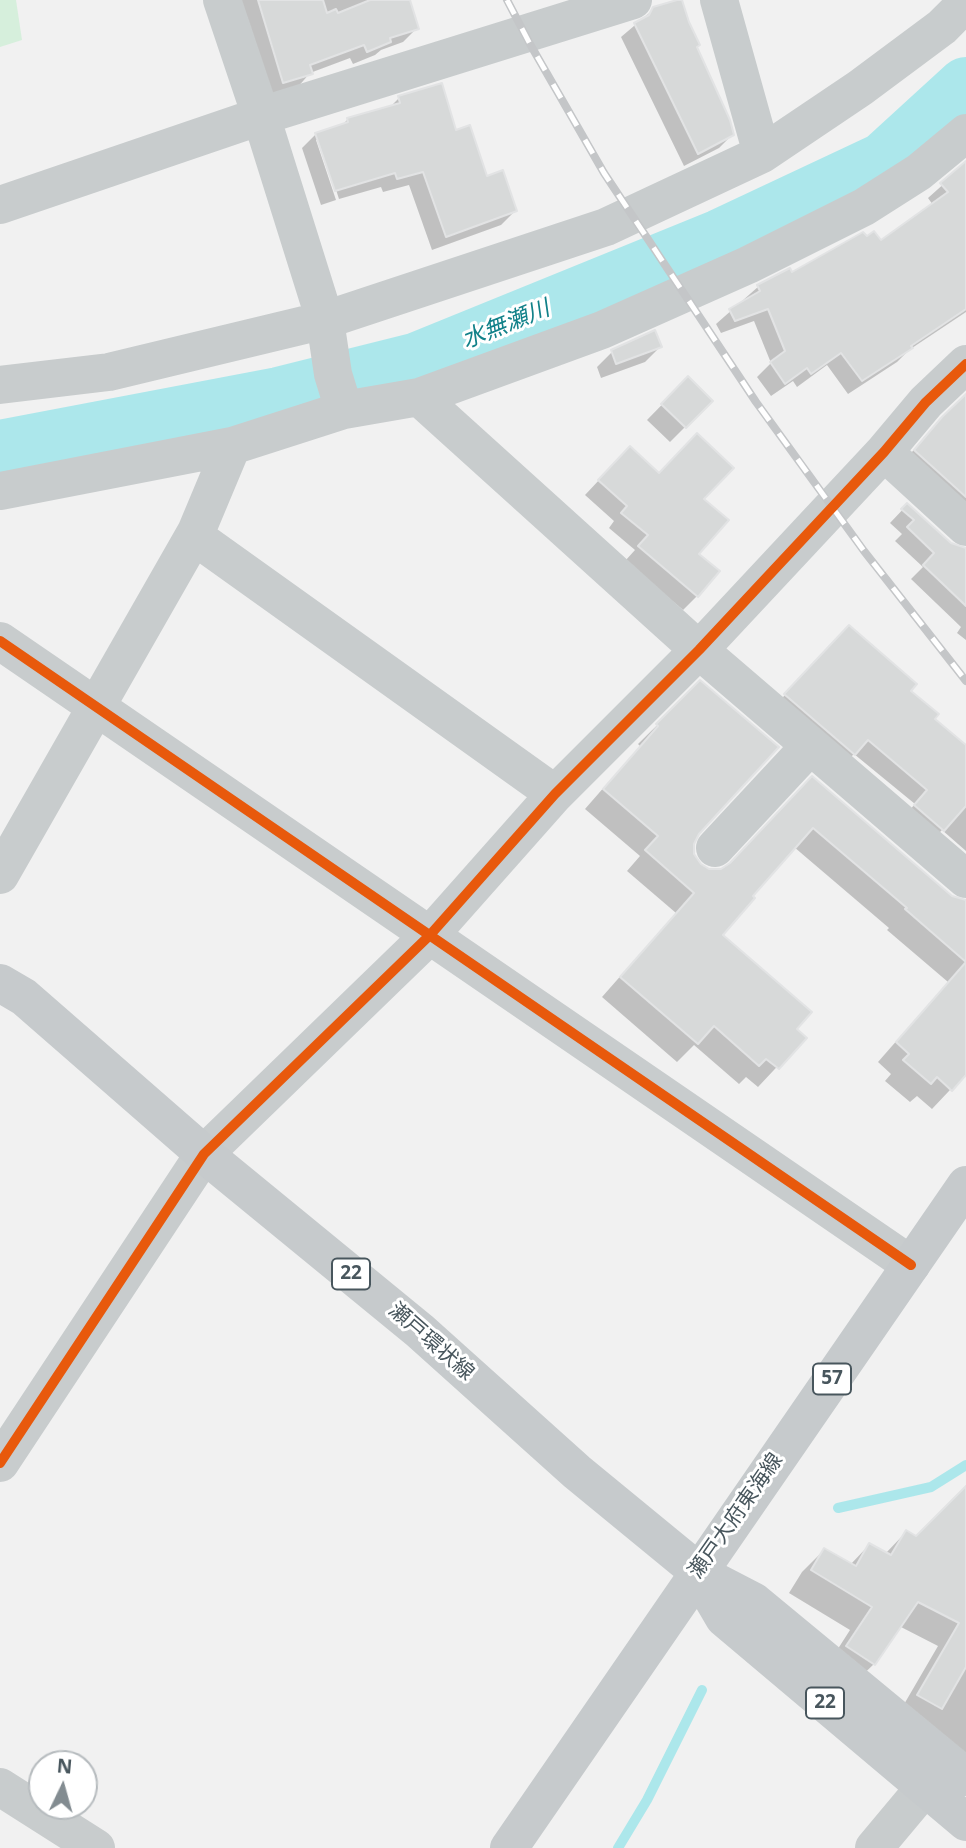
<!DOCTYPE html>
<html>
<head>
<meta charset="utf-8">
<style>
	body { margin:0 }
	#map { position:relative; width:966px; height:1848px; overflow:hidden; background:#f1f1f1; font-family:"Noto Sans",sans-serif }
	canvas { display:block }
	.north { position:absolute; left:28px; top:1750px; width:70px; height:70px; box-sizing:border-box; background:#fff; border:2px solid #b6bbbe; border-radius:50%; rotate:5deg; font-size:19px; font-weight:700; line-height:28px; text-align:center; color:#48565d }
	.north::after { content:''; display:block; margin:auto; width:24px; height:32px; background:#838c91; clip-path:polygon(50% 0,100% 100%,50% 72%,0 100%) }
</style>
</head>
<body>
<div id="map">
<canvas width="966" height="1848"></canvas>
<div class="north">N</div>
</div>
<script>
const ctx = document.querySelector('canvas').getContext('2d');
ctx.lineJoin = 'round';
function paint(path, color) { ctx.fillStyle = color; ctx.fill(path, 'evenodd'); }
function stroke(path, color, width, dash) { ctx.strokeStyle = color; ctx.lineWidth = width; ctx.lineCap = dash ? 'butt' : 'round'; ctx.setLineDash(dash || []); ctx.stroke(path); }
function label(font, color, halo, rows, align = 'center') {
  ctx.font = font + ' "Noto Sans","Noto Sans JP",sans-serif'; ctx.lineWidth = 6; ctx.setLineDash([]); ctx.textBaseline = 'middle'; ctx.strokeStyle = halo; ctx.fillStyle = color; for (const [text, x, y, turn = 0] of rows) {
    ctx.save(); ctx.translate(x, y); ctx.rotate((+turn || 0) * Math.PI / 180); ctx.textAlign = isNaN(turn) ? turn : align; if (halo) ctx.strokeText(text, 0, 0); ctx.fillText(text, 0, 0); ctx.restore();
  }
}
paint(new Path2D(`
	M 0,0 L 16,0 L 22,40 L 0,47 Z`), '#d6efdc');
paint(new Path2D(`
	M 224,0 L 408,0 L 417,28 L 403,42 L 381,50 L 375,55 L 353,64 L 350,58 L 310,73 L 297,88 L 269,96 Z
	M 654,9 L 696,47 L 732,135 L 719,148 L 684,166 L 621,37 Z
	M 399,98 L 455,132 L 486,178 L 515,211 L 501,225 L 432,250 L 409,185 L 383,192 L 381,187 L 339,199 L 320,140 L 316,140 L 336,200 L 321,205 L 302,148 L 316,134 L 341,126 L 348,119 L 389,108 Z
	M 966,164 L 966,312 L 909,350 L 897,362 L 848,394 L 827,365 L 797,387 L 793,381 L 771,396 L 757,377 L 771,363 L 754,321 L 721,333 L 716,324 L 759,286 L 791,275 L 866,239 L 881,242 L 933,205 L 928,198 Z
	M 660,347 L 645,362 L 601,378 L 597,367 L 612,352 Z
	M 688,378 L 711,401 L 670,442 L 647,420 Z
	M 966,397 L 966,510 L 899,468 L 925,436 Z
	M 616,462 L 659,475 L 702,500 L 697,554 L 697,596 L 683,610 L 625,561 L 635,550 L 609,528 L 614,521 L 585,495 Z
	M 907,505 L 951,545 L 966,550 L 966,640 L 957,633 L 961,627 L 911,579 L 923,567 L 895,541 L 902,534 L 890,523 Z
	M 835,641 L 909,691 L 966,758 L 966,851 L 942,830 L 929,843 L 901,820 L 915,804 L 854,754 L 840,767 L 772,709 Z
	M 700,683 L 697,833 L 692,843 L 692,854 L 699,866 L 709,871 L 721,871 L 729,866 L 793,797 L 951,897 L 966,902 L 966,1073 L 932,1109 L 917,1096 L 910,1102 L 885,1081 L 891,1074 L 878,1062 L 948,982 L 887,930 L 889,928 L 794,847 L 751,896 L 721,935 L 804,1038 L 758,1087 L 746,1077 L 739,1084 L 694,1045 L 677,1062 L 602,997 L 676,913 L 627,871 L 640,856 L 585,809 L 640,746 L 638,744 Z
	M 966,1489 L 966,1757 L 896,1718 L 938,1646 L 899,1626 L 874,1664 L 851,1686 L 825,1669 L 850,1630 L 789,1593 L 802,1572 L 824,1550 L 850,1565 L 869,1545 L 885,1554 L 906,1532 L 917,1538 Z`), '#0003');
stroke(new Path2D(`
	M 838,1508 L 931,1487 L 966,1465
	M 618,1848 L 647,1800 L 702,1690`), '#ace7eb', 10);
stroke(new Path2D(`
	M 0,449 L 279,396 L 415,362 L 720,238 L 884,161 L 966,86`), '#ace7eb', 58);
const building = new Path2D(`
	M 258,0 L 323,0 L 327,13 L 336,9 L 338,13 L 370,0 L 410,0 L 419,29 L 390,38 L 391,42 L 367,52 L 364,45 L 310,65 L 313,74 L 283,83 Z
	M 677,0 L 682,0 L 689,22 L 700,45 L 697,47 L 730,120 L 734,135 L 698,154 L 634,23 L 649,15 L 653,7 Z
	M 442,83 L 456,130 L 470,125 L 487,176 L 503,170 L 517,211 L 446,237 L 423,172 L 397,179 L 395,173 L 335,191 L 315,133 L 348,122 L 347,118 L 400,103 L 398,96 Z
	M 966,161 L 966,309 L 911,346 L 913,348 L 862,381 L 841,353 L 811,374 L 807,368 L 785,384 L 770,362 L 785,351 L 768,309 L 735,321 L 729,309 L 760,291 L 757,285 L 790,268 L 792,272 L 863,232 L 867,236 L 874,231 L 881,240 L 948,192 L 940,183 Z
	M 655,330 L 662,347 L 616,364 L 611,350 Z
	M 688,376 L 713,401 L 686,428 L 661,404 Z
	M 966,394 L 966,497 L 914,450 L 942,417 Z
	M 697,433 L 734,468 L 704,499 L 729,520 L 699,554 L 720,571 L 698,597 L 638,546 L 648,535 L 621,513 L 627,506 L 598,480 L 630,446 L 659,473 Z
	M 907,503 L 951,543 L 966,548 L 966,606 L 923,565 L 934,553 L 907,527 L 914,520 L 901,509 Z
	M 849,625 L 917,684 L 911,691 L 939,714 L 935,719 L 966,745 L 966,806 L 944,831 L 914,805 L 927,790 L 868,740 L 855,755 L 784,694 Z
	M 700,680 L 779,747 L 699,834 L 694,844 L 694,854 L 701,864 L 709,869 L 721,869 L 730,863 L 812,776 L 952,896 L 966,900 L 966,1075 L 952,1091 L 937,1077 L 931,1084 L 903,1060 L 909,1054 L 896,1042 L 966,962 L 905,909 L 907,908 L 813,828 L 753,896 L 755,898 L 723,935 L 812,1012 L 797,1029 L 807,1038 L 779,1069 L 766,1059 L 759,1066 L 714,1026 L 698,1044 L 620,977 L 694,893 L 645,850 L 658,836 L 603,789 L 658,726 L 656,724 Z
	M 966,1486 L 966,1667 L 942,1709 L 917,1695 L 959,1623 L 918,1602 L 875,1665 L 846,1646 L 872,1607 L 811,1570 L 824,1548 L 856,1566 L 869,1543 L 891,1555 L 906,1530 L 916,1536 Z`);
paint(building, '#d7d9d9');
stroke(building, '#e2e3e4', 2);
stroke(new Path2D(`
	M 222,0 L 261,116 L 325,320 L 333,374 L 344,410
	M 719,0 L 762,154
	M 0,205 L 261,116 L 633,0
	M 0,385 L 109,372 L 325,320 L 606,227 L 762,154 L 860,88 L 942,27 L 966,3
	M 419,397 L 699,650 L 966,879
	M 884,452 L 966,527
	M 0,491 L 232,446 L 344,410 L 419,397 L 602,330 L 748,265 L 864,207 L 919,172 L 966,133
	M 194,536 L 555,794
	M 0,641 L 911,1265
	M 715,848 L 810,746
	M 0,875 L 196,532 L 232,446
	M 0,1463 L 204,1154 L 430,935 L 555,794 L 699,650 L 884,452 L 926,402 L 966,364
	M 0,1787 L 96,1848
	M 874,1848 L 925,1787`), '#c8cccd', 38);
stroke(new Path2D(`
	M 0,983 L 24,997 L 204,1154 L 420,1331 L 577,1472 L 689,1564 L 697,1572 L 724,1618 L 966,1822
	M 697,1572 L 753,1601 L 966,1777
	M 509,1848 L 966,1185`), '#c6cacc', 38);
const rail = new Path2D(`
	M 507,0 L 530,44 L 604,173 L 756,402 L 864,551 L 966,681`);
stroke(rail, '#c4c6c8', 8);
stroke(rail, '#fff', 5, [16]);
stroke(new Path2D(`
	M 0,641 L 911,1265
	M 0,1463 L 204,1154 L 430,935 L 555,794 L 699,650 L 884,452 L 926,402 L 966,364`), '#e8590c', 10);
for (const [x, y, w] of [
	[351,1274,38],
	[832,1379,38],
	[825,1703,38]
]) { const box = new Path2D(); box.roundRect(x - w / 2, y - 15.5, w, 31, 5); ctx.fillStyle = '#fff'; ctx.fill(box); stroke(box, '#48565d', 2); }
label('bold 19px', '#48565d', null, [
	["22",351,1274],
	["57",832,1379],
	["22",825,1703]
]);
label('21px', '#48565d', '#fff', [
	["瀬戸環状線",431,1342,41],
	["瀬戸大府東海線",736,1516,-55]
]);
label('italic 23px', '#118189', '#fff', [
	["水無瀬川",506,325,-22]
]);
</script>
</body>
</html>
